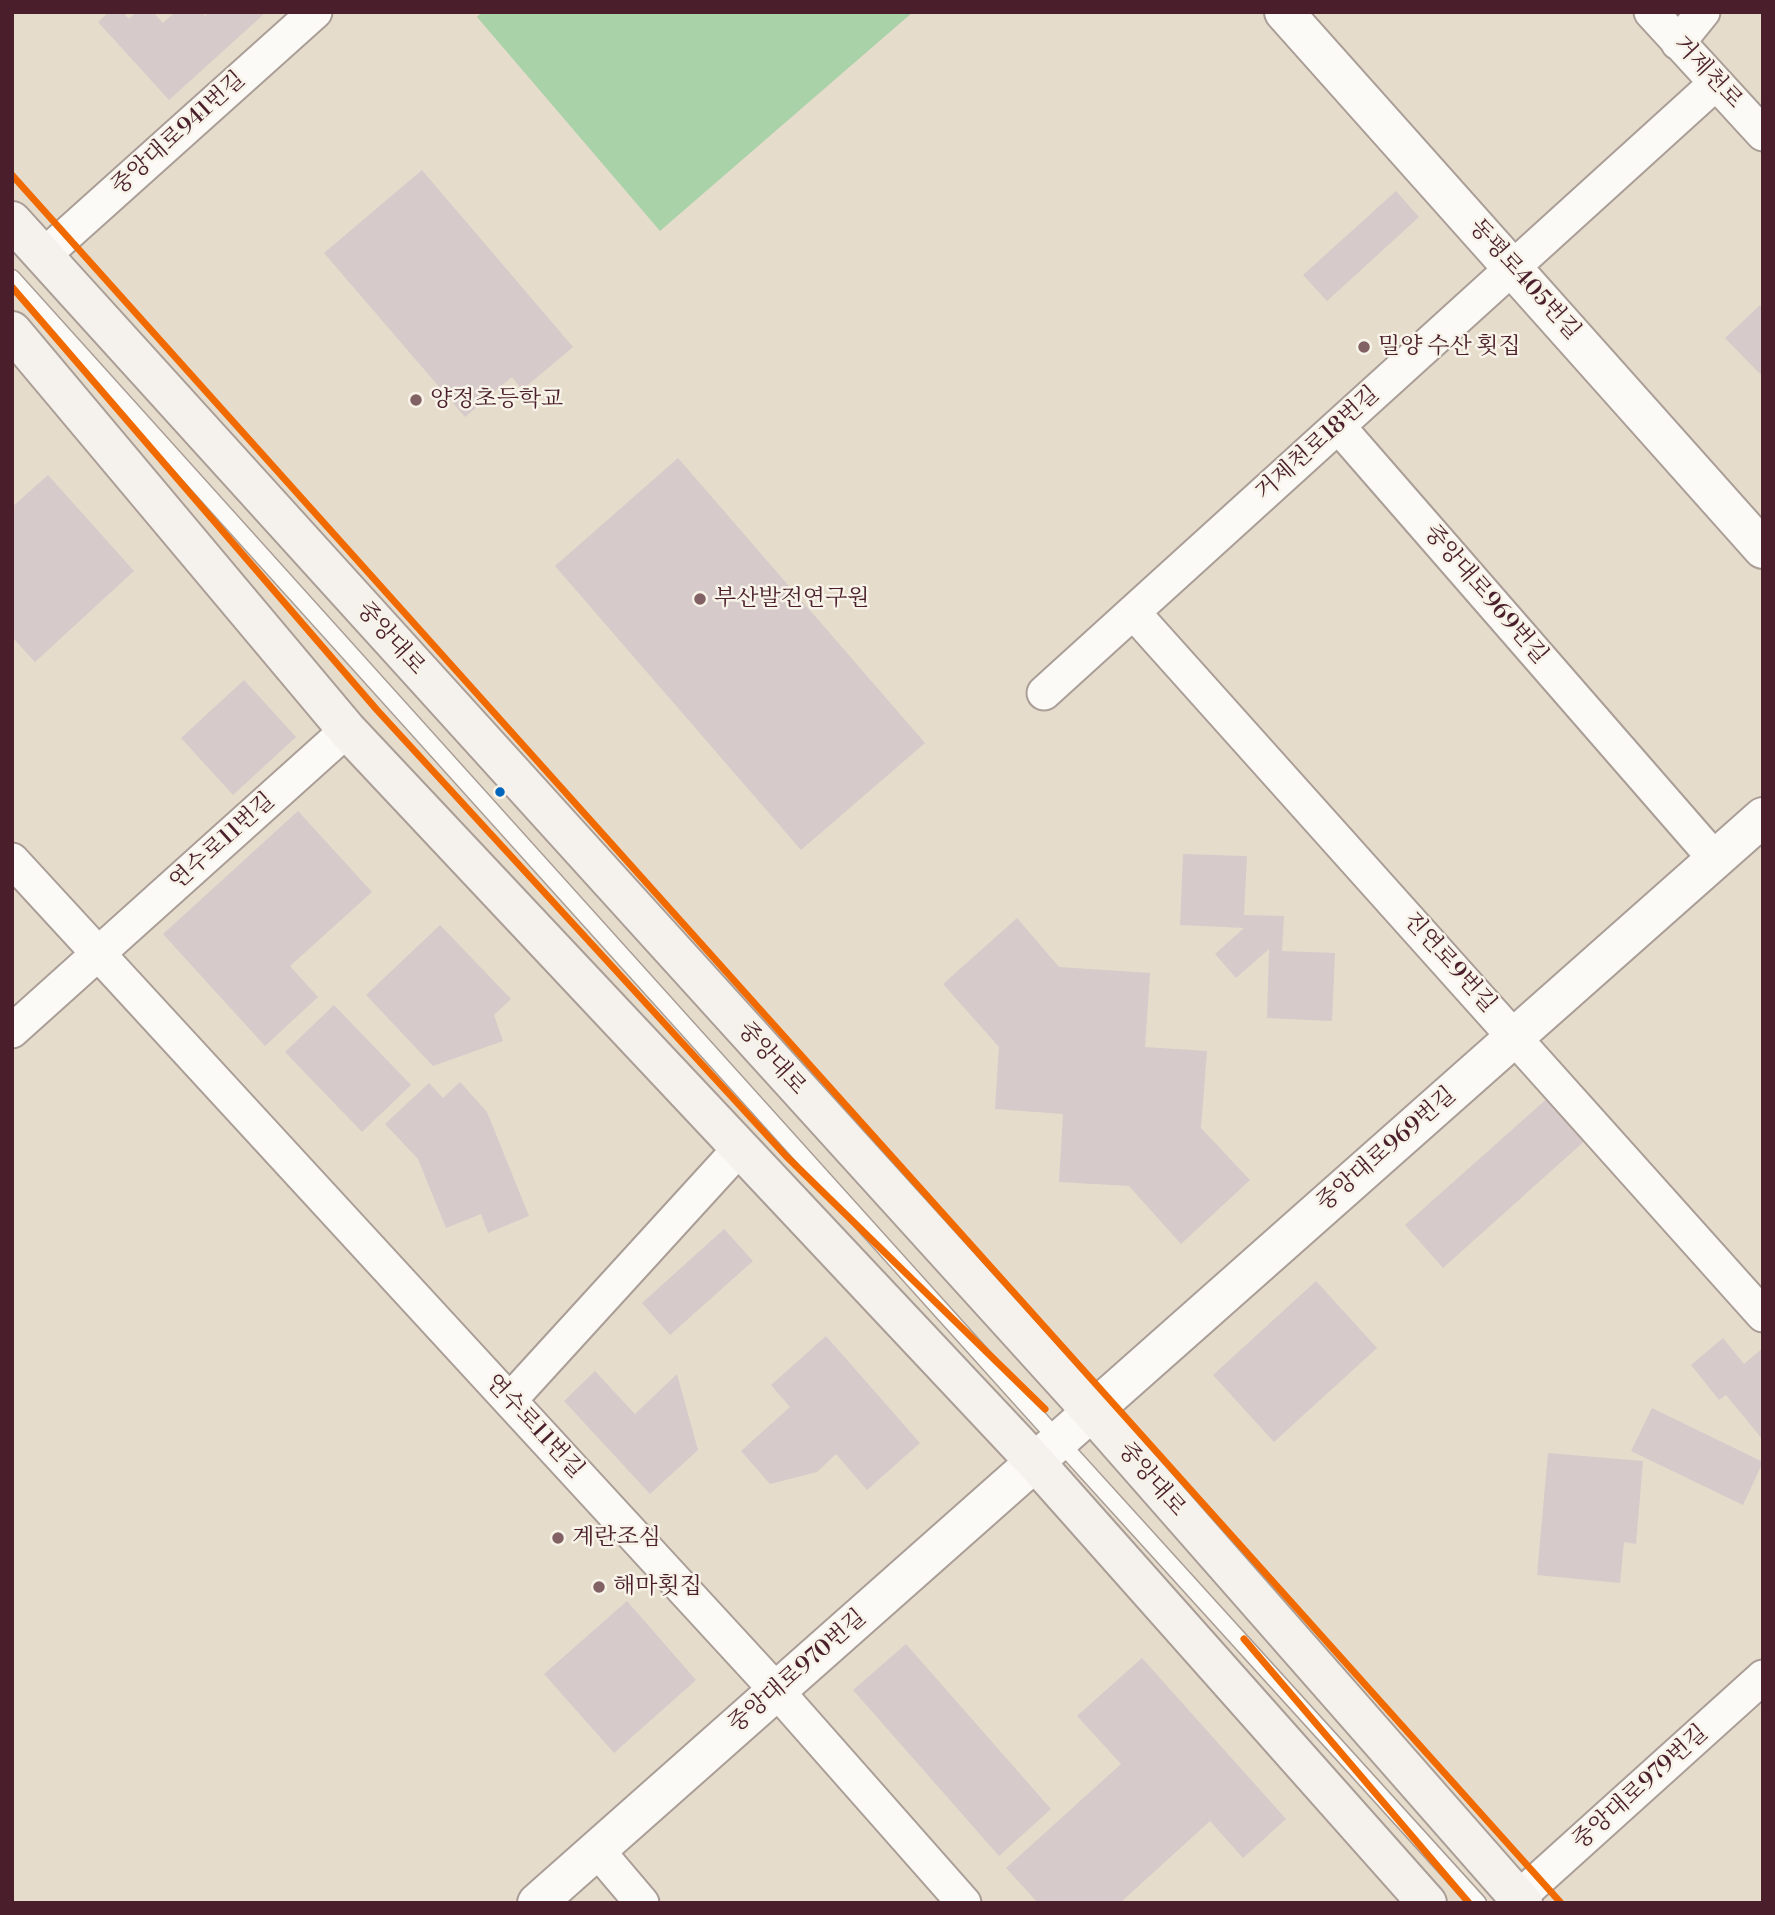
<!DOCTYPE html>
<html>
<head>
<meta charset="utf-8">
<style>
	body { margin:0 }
	#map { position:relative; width:1775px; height:1915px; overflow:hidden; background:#e6dccc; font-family:"Libre Bodoni",serif }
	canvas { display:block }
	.frame { position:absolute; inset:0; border:14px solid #4a1f2b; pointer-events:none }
</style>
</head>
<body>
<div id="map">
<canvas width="1775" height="1915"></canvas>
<div class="frame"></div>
</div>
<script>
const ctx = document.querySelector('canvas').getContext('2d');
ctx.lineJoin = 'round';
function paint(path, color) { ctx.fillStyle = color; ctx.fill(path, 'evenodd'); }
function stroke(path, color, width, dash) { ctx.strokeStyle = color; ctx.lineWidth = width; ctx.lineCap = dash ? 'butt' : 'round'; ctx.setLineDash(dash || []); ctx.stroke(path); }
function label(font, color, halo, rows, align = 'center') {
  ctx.font = font + ' "Libre Bodoni","Noto Serif KR",serif'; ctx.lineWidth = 5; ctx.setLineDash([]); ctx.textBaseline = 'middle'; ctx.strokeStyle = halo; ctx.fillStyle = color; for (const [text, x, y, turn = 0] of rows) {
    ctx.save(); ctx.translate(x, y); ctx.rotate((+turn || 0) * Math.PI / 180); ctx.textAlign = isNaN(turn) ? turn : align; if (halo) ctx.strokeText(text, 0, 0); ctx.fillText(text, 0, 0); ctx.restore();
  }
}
paint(new Path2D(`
	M 482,12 L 913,12 L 660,231 L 477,17 Z`), '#a9d2a8');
paint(new Path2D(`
	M 109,12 L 123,12 L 129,19 L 136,12 L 153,12 L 163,23 L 175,12 L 202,12 L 205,16 L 210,12 L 264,14 L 169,100 L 98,22 Z
	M 422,170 L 573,347 L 522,390 L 512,377 L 465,417 L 324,253 Z
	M 1396,191 L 1419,217 L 1327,301 L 1303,275 Z
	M 1760,305 L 1763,308 L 1763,377 L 1725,338 Z
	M 678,458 L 925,743 L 801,850 L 555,566 Z
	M 48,475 L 134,571 L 35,662 L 12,637 L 12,507 Z
	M 244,680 L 296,737 L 233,795 L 181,738 Z
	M 298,811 L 372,892 L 290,966 L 318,997 L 265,1046 L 163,934 Z
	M 1183,854 L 1247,856 L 1244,915 L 1284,916 L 1282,951 L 1335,953 L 1332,1021 L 1267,1018 L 1269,949 L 1236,978 L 1215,954 L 1244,928 L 1180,925 Z
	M 1017,918 L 1059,967 L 1150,973 L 1145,1047 L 1207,1051 L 1201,1128 L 1250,1180 L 1181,1244 L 1129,1186 L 1059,1182 L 1063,1114 L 995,1109 L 999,1047 L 943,984 Z
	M 440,925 L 511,999 L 494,1015 L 503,1041 L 433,1066 L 366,995 Z
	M 334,1005 L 411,1085 L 362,1132 L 285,1052 Z
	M 460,1082 L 487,1112 L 529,1216 L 488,1233 L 481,1214 L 446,1228 L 418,1159 L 385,1124 L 429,1083 L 443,1098 Z
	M 1551,1095 L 1589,1137 L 1443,1268 L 1405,1225 Z
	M 724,1229 L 753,1261 L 670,1335 L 642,1303 Z
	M 1316,1281 L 1377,1348 L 1274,1442 L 1213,1375 Z
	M 826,1336 L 920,1443 L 867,1490 L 836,1454 L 817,1472 L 770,1484 L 741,1451 L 790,1407 L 771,1385 Z
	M 1723,1338 L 1744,1364 L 1763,1348 L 1763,1440 L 1726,1395 L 1719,1400 L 1691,1365 Z
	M 595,1371 L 635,1414 L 677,1374 L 698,1450 L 650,1494 L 564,1401 Z
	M 1652,1408 L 1763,1462 L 1743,1505 L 1631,1451 Z
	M 1548,1453 L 1643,1461 L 1636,1544 L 1624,1542 L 1620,1583 L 1537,1575 Z
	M 627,1601 L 696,1680 L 614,1753 L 544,1674 Z
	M 906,1644 L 1051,1809 L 999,1856 L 853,1690 Z
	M 1142,1658 L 1286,1819 L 1243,1858 L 1210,1821 L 1120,1903 L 1038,1903 L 1006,1868 L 1121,1764 L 1077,1716 Z`), '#d7caca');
const service = new Path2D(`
	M 12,278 L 1059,1441 L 1478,1903`);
const minor = new Path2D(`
	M 1651,12 L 1763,134
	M 1678,43 L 1703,12
	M 43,256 L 315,12
	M 1338,426 L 1715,859
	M 1133,612 L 1763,1315
	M 1044,693 L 1716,83
	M 12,860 L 776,1690 L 964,1903
	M 12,1031 L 347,730
	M 510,1400 L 740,1148
	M 597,1850 L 642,1903
	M 1518,1898 L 1763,1677`);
const tertiary = new Path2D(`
	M 1284,12 L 1763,549
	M 537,1903 L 1763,817`);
const secondary = new Path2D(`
	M 12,221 L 1091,1411 L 1523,1903
	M 12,331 L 347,730 L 1036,1463 L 1427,1903`);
stroke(service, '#aa9e97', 19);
stroke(minor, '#aa9e97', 37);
stroke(tertiary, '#aa9e97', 42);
stroke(secondary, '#aa9e97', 42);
stroke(service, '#fbfaf7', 16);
stroke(minor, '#fbfaf7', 33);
stroke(tertiary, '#fbfaf7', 38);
stroke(secondary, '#f5f1ec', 38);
stroke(new Path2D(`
	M 12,175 L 1561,1903
	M 12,287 L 377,710 L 786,1156 L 1045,1409
	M 1244,1639 L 1469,1903`), '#f06a00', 7);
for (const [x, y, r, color] of [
	[1364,347,7,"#816163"],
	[416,400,7,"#816163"],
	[700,599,7,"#816163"],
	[500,792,6,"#0065bd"],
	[558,1538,7,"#816163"],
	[599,1587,7,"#816163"]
]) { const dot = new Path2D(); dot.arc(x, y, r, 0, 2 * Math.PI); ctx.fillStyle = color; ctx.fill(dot); stroke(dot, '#f7f3e8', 2.5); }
label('23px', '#4a1f2b', '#f7f3e8', [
	["거제천로",1707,73,47],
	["중앙대로941번길",179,134,-42],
	["동평로405번길",1524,280,48],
	["거제천로18번길",1318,444,-42],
	["중앙대로969번길",1485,595,49],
	["중앙대로",390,639,48],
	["연수로11번길",223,842,-42],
	["진연로9번길",1449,963,48],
	["중앙대로",771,1059,48],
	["중앙대로969번길",1387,1150,-41],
	["연수로11번길",534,1427,47],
	["중앙대로",1151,1480,49],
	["중앙대로970번길",798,1672,-41],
	["중앙대로979번길",1641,1788,-42]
]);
label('23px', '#4a1f2b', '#f7f3e8', [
	["밀양 수산 횟집",1378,347],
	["양정초등학교",430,400],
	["부산발전연구원",714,599],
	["계란조심",572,1538],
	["해마횟집",613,1587]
], 'left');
</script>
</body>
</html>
